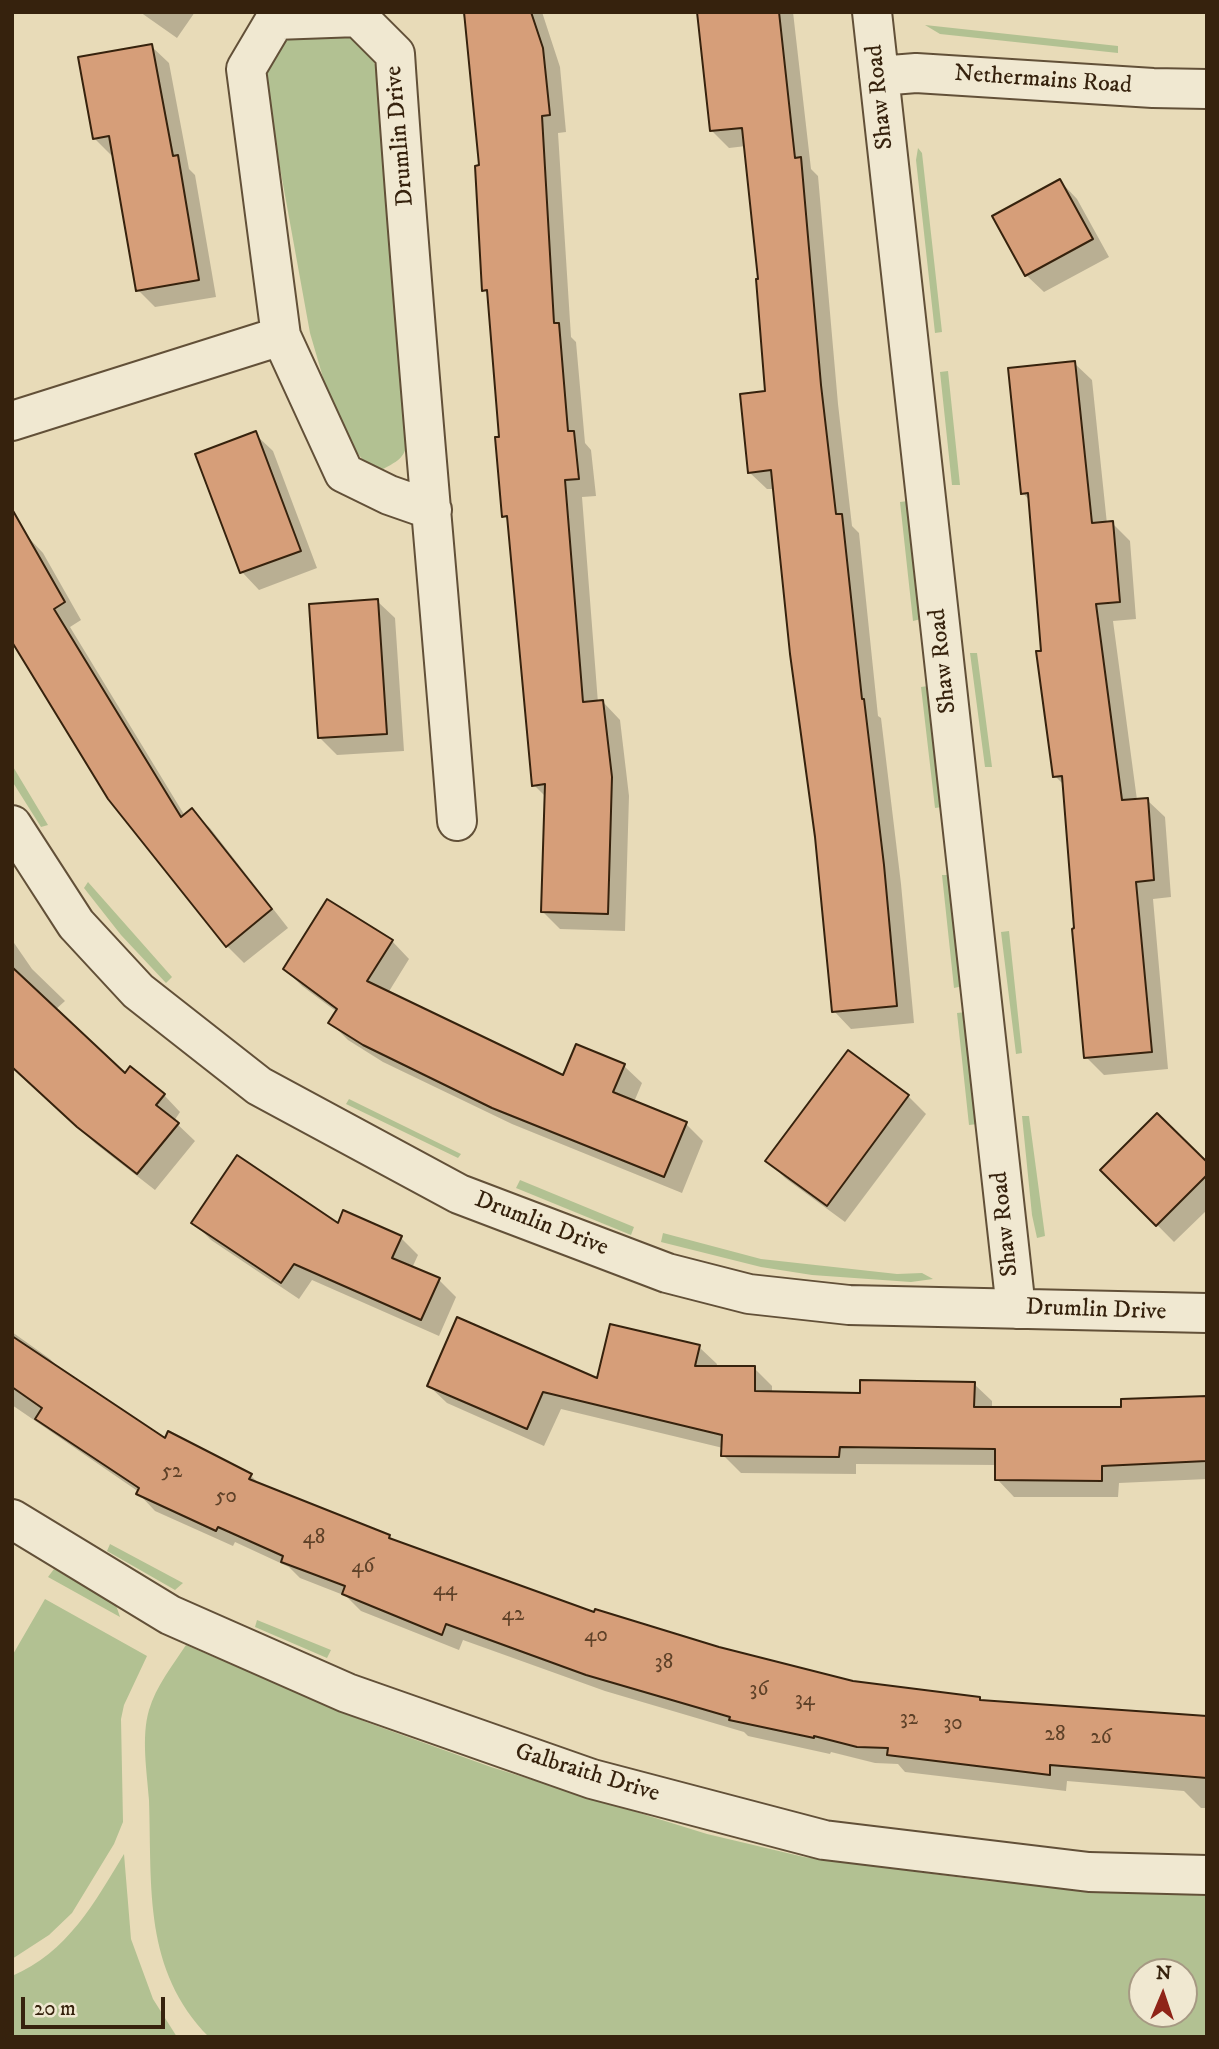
<!DOCTYPE html>
<html>
<head>
<meta charset="utf-8">
<style>
	body { margin:0 }
	#map { position:relative; width:1219px; height:2049px; overflow:hidden; background:#e8dbb8; font-family:"IM FELL DW Pica",serif }
	canvas { display:block }
	.frame { position:absolute; inset:0; border:14px solid #36220d; pointer-events:none }
	.north { position:absolute; left:1128px; top:1958px; width:70px; height:70px; box-sizing:border-box; background:#f0e8d1; border:2px solid #a69983; border-radius:50%; rotate:2deg; font-size:19px; font-weight:700; line-height:28px; text-align:center; color:#36220d }
	.north::after { content:''; display:block; margin:auto; width:24px; height:32px; background:#8f2418; clip-path:polygon(50% 0,100% 100%,50% 72%,0 100%) }
	.scale { position:absolute; left:21px; top:1997px; width:144px; height:32px; box-sizing:border-box; border:4px solid #36220d; border-top:0; padding-left:9px; font-size:21px; line-height:24px; white-space:nowrap; color:#36220d; -webkit-text-stroke:5px #f0e8d1; paint-order:stroke }
</style>
</head>
<body>
<div id="map">
<canvas width="1219" height="2049"></canvas>
<div class="frame"></div>
<div class="north">N</div>
<div class="scale">20 m</div>
</div>
<script>
const ctx = document.querySelector('canvas').getContext('2d');
ctx.lineJoin = 'round';
function paint(path, color) { ctx.fillStyle = color; ctx.fill(path, 'evenodd'); }
function stroke(path, color, width, dash) { ctx.strokeStyle = color; ctx.lineWidth = width; ctx.lineCap = dash ? 'butt' : 'round'; ctx.setLineDash(dash || []); ctx.stroke(path); }
function label(font, color, halo, rows, align = 'center') {
  ctx.font = font + ' "IM FELL DW Pica",serif'; ctx.lineWidth = 7; ctx.setLineDash([]); ctx.textBaseline = 'middle'; ctx.strokeStyle = halo; ctx.fillStyle = color; for (const [text, x, y, turn = 0] of rows) {
    ctx.save(); ctx.translate(x, y); ctx.rotate((+turn || 0) * Math.PI / 180); ctx.textAlign = isNaN(turn) ? turn : align; if (halo) ctx.strokeText(text, 0, 0); ctx.fillText(text, 0, 0); ctx.restore();
  }
}
paint(new Path2D(`
	M 334,22 L 370,52 L 379,75 L 409,430 C 406,454 405,458 383,469 L 366,463 L 348,443 L 324,381 L 310,333 L 263,74 L 273,43 Z
	M 925,25 L 1118,46 L 1118,53 L 940,34 Z
	M 918,148 L 922,153 L 942,332 L 935,333 L 916,160 Z
	M 948,371 L 960,485 L 952,485 L 940,372 Z
	M 908,501 L 921,619 L 913,621 L 900,502 Z
	M 970,653 L 977,653 L 992,767 L 985,767 Z
	M 928,686 L 942,807 L 935,808 L 921,687 Z
	M 12,765 L 48,825 L 41,827 L 12,781 Z
	M 942,875 L 950,875 L 963,986 L 954,988 Z
	M 88,882 L 172,977 L 166,983 L 121,935 L 84,888 Z
	M 1009,931 L 1022,1053 L 1016,1054 L 1001,932 Z
	M 966,1012 L 978,1124 L 969,1125 L 957,1013 Z
	M 349,1099 L 461,1154 L 458,1158 L 346,1104 Z
	M 1022,1116 L 1029,1116 L 1045,1236 L 1037,1238 L 1032,1215 Z
	M 520,1180 L 634,1227 L 631,1235 L 516,1188 Z
	M 663,1233 L 761,1259 L 897,1274 L 922,1273 L 933,1279 L 911,1282 L 812,1275 L 761,1267 L 661,1242 Z
	M 110,1544 L 183,1583 L 175,1590 L 107,1551 Z
	M 54,1569 L 116,1605 L 120,1617 L 48,1577 Z
	M 45,1599 L 147,1656 L 124,1705 L 121,1719 L 123,1822 L 114,1844 L 72,1913 L 49,1935 L 12,1959 L 12,1656 Z
	M 257,1620 L 331,1650 L 327,1658 L 255,1627 Z
	M 186,1645 L 366,1722 L 491,1767 L 707,1834 L 804,1857 L 987,1881 L 1207,1896 L 1207,2037 L 209,2037 C 143,1970 152,1888 149,1800 C 147,1772 141,1737 149,1710 C 156,1686 173,1665 186,1645 ZM 1142,1972 L 1184,1972 L 1184,2014 L 1142,2014 Z
	M 124,1854 L 131,1939 L 153,1999 L 177,2037 L 12,2037 L 12,1976 C 67,1953 95,1902 124,1854 Z`), '#b2c192');
paint(new Path2D(`
	M 140,12 L 195,12 L 177,38 Z
	M 462,12 L 542,12 L 560,67 L 566,132 L 558,133 L 571,337 L 576,342 L 585,443 L 591,450 L 596,496 L 582,497 L 598,703 L 603,702 L 620,720 L 629,796 L 625,931 L 560,929 L 543,912 L 546,797 L 534,785 L 510,522 L 504,516 L 501,439 L 489,295 L 484,290 L 481,167 L 467,26 Z
	M 699,12 L 793,12 L 811,169 L 818,176 L 838,404 L 852,526 L 859,533 L 878,716 L 881,718 L 901,884 L 914,1023 L 851,1029 L 834,1011 L 817,837 L 774,489 L 767,489 L 749,472 L 767,393 L 760,281 L 746,146 L 729,148 L 712,131 Z
	M 151,46 L 169,63 L 189,169 L 195,175 L 216,297 L 155,307 L 138,290 L 115,156 L 112,156 L 95,139 Z
	M 1060,181 L 1077,199 L 1109,257 L 1044,292 L 1026,275 Z
	M 1074,363 L 1092,380 L 1107,524 L 1112,523 L 1130,541 L 1136,619 L 1113,621 L 1137,800 L 1147,800 L 1165,817 L 1171,897 L 1153,899 L 1168,1069 L 1104,1075 L 1086,1057 L 1065,786 L 1055,776 L 1030,501 L 1023,493 Z
	M 255,434 L 273,451 L 317,568 L 259,590 L 242,572 L 197,455 Z
	M 26,535 L 43,553 L 81,620 L 70,627 L 185,816 L 192,811 L 210,828 L 288,928 L 244,963 L 227,946 L 21,654 L 12,645 L 12,543 Z
	M 377,601 L 395,618 L 404,751 L 337,755 L 320,738 Z
	M 12,940 L 32,969 L 65,1001 L 55,1010 L 125,1075 L 164,1095 L 180,1112 L 174,1121 L 195,1141 L 155,1190 L 96,1144 L 12,1066 Z
	M 392,941 L 409,959 L 388,993 L 564,1078 L 624,1066 L 642,1083 L 634,1102 L 686,1124 L 703,1141 L 682,1193 L 512,1124 L 383,1062 L 348,1040 L 330,1022 L 337,1012 L 302,986 L 285,969 Z
	M 848,1052 L 908,1096 L 926,1114 L 845,1222 L 785,1178 L 768,1161 Z
	M 1207,1165 L 1207,1210 L 1174,1242 L 1103,1170 Z
	M 193,1222 L 401,1238 L 418,1255 L 412,1268 L 439,1280 L 456,1297 L 439,1336 L 312,1280 L 299,1299 L 211,1240 Z
	M 12,1332 L 50,1359 L 62,1371 L 166,1440 L 251,1476 L 261,1485 L 389,1536 L 395,1542 L 595,1615 L 853,1683 L 979,1699 L 982,1702 L 1207,1717 L 1207,1808 L 1201,1808 L 1184,1791 L 1067,1781 L 1066,1791 L 905,1772 L 898,1764 L 875,1763 L 831,1752 L 830,1754 L 748,1736 L 744,1732 L 605,1691 L 463,1640 L 459,1650 L 361,1611 L 346,1596 L 300,1578 L 289,1567 L 235,1542 L 233,1546 L 155,1511 L 139,1494 L 139,1492 L 12,1405 Z
	M 699,1347 L 717,1364 L 716,1368 L 754,1368 L 772,1386 L 772,1393 L 862,1394 L 974,1384 L 992,1401 L 992,1409 L 1123,1409 L 1207,1398 L 1207,1479 L 1119,1483 L 1118,1497 L 1014,1497 L 997,1479 L 997,1465 L 856,1464 L 856,1474 L 741,1473 L 723,1455 L 723,1448 L 561,1409 L 544,1446 L 447,1403 L 429,1386 L 598,1381 Z`), '#0003');
const building = new Path2D(`
	M 464,12 L 531,12 L 543,48 L 550,115 L 542,116 L 554,323 L 559,323 L 568,431 L 574,431 L 579,479 L 565,480 L 583,702 L 603,700 L 612,777 L 608,914 L 541,912 L 545,784 L 532,786 L 507,516 L 502,517 L 495,437 L 499,437 L 487,290 L 482,291 L 475,166 L 479,165 Z
	M 697,12 L 779,12 L 795,158 L 801,157 L 821,385 L 836,514 L 842,514 L 862,699 L 864,699 L 884,865 L 897,1006 L 832,1012 L 815,837 L 790,654 L 771,470 L 748,473 L 740,394 L 765,391 L 756,279 L 758,279 L 742,128 L 710,131 Z
	M 152,44 L 173,156 L 178,155 L 199,280 L 136,291 L 109,136 L 93,139 L 78,57 Z
	M 1060,179 L 1093,239 L 1025,276 L 992,216 Z
	M 1075,361 L 1092,523 L 1113,521 L 1120,602 L 1096,604 L 1122,800 L 1148,798 L 1154,880 L 1136,882 L 1152,1052 L 1084,1058 L 1072,929 L 1074,928 L 1062,776 L 1053,777 L 1036,651 L 1041,651 L 1028,493 L 1021,494 L 1008,368 Z
	M 256,431 L 301,551 L 240,573 L 195,454 Z
	M 12,509 L 65,602 L 54,609 L 181,817 L 192,808 L 272,909 L 226,947 L 108,799 L 12,642 Z
	M 378,599 L 387,734 L 318,738 L 309,604 Z
	M 327,899 L 393,940 L 367,981 L 563,1075 L 576,1044 L 625,1064 L 613,1092 L 687,1122 L 664,1177 L 492,1108 L 363,1045 L 328,1023 L 337,1009 L 283,969 Z
	M 12,967 L 125,1073 L 130,1066 L 165,1094 L 156,1105 L 179,1123 L 137,1174 L 77,1127 L 12,1067 Z
	M 848,1050 L 909,1095 L 827,1206 L 765,1161 Z
	M 1157,1113 L 1207,1162 L 1207,1175 L 1156,1226 L 1100,1170 Z
	M 237,1155 L 338,1223 L 343,1210 L 402,1236 L 392,1258 L 440,1278 L 421,1320 L 294,1264 L 281,1283 L 191,1223 Z
	M 457,1317 L 597,1378 L 610,1324 L 700,1345 L 695,1366 L 755,1366 L 755,1391 L 860,1393 L 860,1380 L 975,1382 L 974,1407 L 1121,1407 L 1121,1399 L 1207,1396 L 1207,1461 L 1102,1466 L 1102,1481 L 995,1480 L 995,1449 L 840,1447 L 839,1457 L 721,1456 L 722,1435 L 543,1392 L 527,1429 L 427,1386 Z
	M 12,1336 L 165,1438 L 168,1431 L 252,1474 L 249,1479 L 390,1535 L 389,1538 L 594,1612 L 595,1609 L 719,1647 L 853,1681 L 980,1697 L 980,1700 L 1207,1716 L 1207,1778 L 1050,1765 L 1050,1775 L 887,1755 L 888,1748 L 857,1747 L 814,1736 L 814,1738 L 729,1720 L 730,1717 L 586,1675 L 446,1624 L 442,1635 L 342,1594 L 345,1586 L 281,1562 L 283,1556 L 218,1527 L 216,1531 L 136,1494 L 139,1488 L 35,1419 L 42,1408 L 12,1387 Z`);
paint(building, '#d69e79');
stroke(building, '#36220d', 2);
const minor = new Path2D(`
	M 872,12 L 1016,1309
	M 879,76 L 916,73 L 1153,88 L 1207,89
	M 12,421 L 281,336
	M 432,510 L 389,495 L 344,473 L 281,336 L 246,69 L 275,20 L 358,17 L 395,54 C 412,310 437,565 457,821
	M 12,825 L 76,924 L 138,991 L 259,1086 L 459,1194 L 667,1273 L 749,1294 L 849,1305 L 1207,1313
	M 12,1519 L 170,1615 L 347,1693 L 592,1779 L 824,1840 L 1089,1872 L 1207,1875`);
stroke(minor, '#625038', 42);
stroke(minor, '#f0e8d1', 38);
label('21px', '#5e4128', null, [
	["52",172,1473],
	["50",226,1498],
	["48",314,1539],
	["46",363,1568],
	["44",445,1591],
	["42",513,1616],
	["40",596,1637],
	["38",664,1664],
	["36",759,1691],
	["34",805,1701],
	["32",909,1720],
	["30",953,1725],
	["28",1055,1736],
	["26",1101,1739]
]);
label('24px', '#36220d', '#f0e8d1', [
	["Nethermains Road",1043,81,4],
	["Shaw Road",881,97,-96],
	["Drumlin Drive",401,136,-95],
	["Shaw Road",944,661,-96],
	["Shaw Road",1006,1224,-96],
	["Drumlin Drive",541,1225,21],
	["Drumlin Drive",1096,1311,2],
	["Galbraith Drive",587,1774,17]
]);
</script>
</body>
</html>
